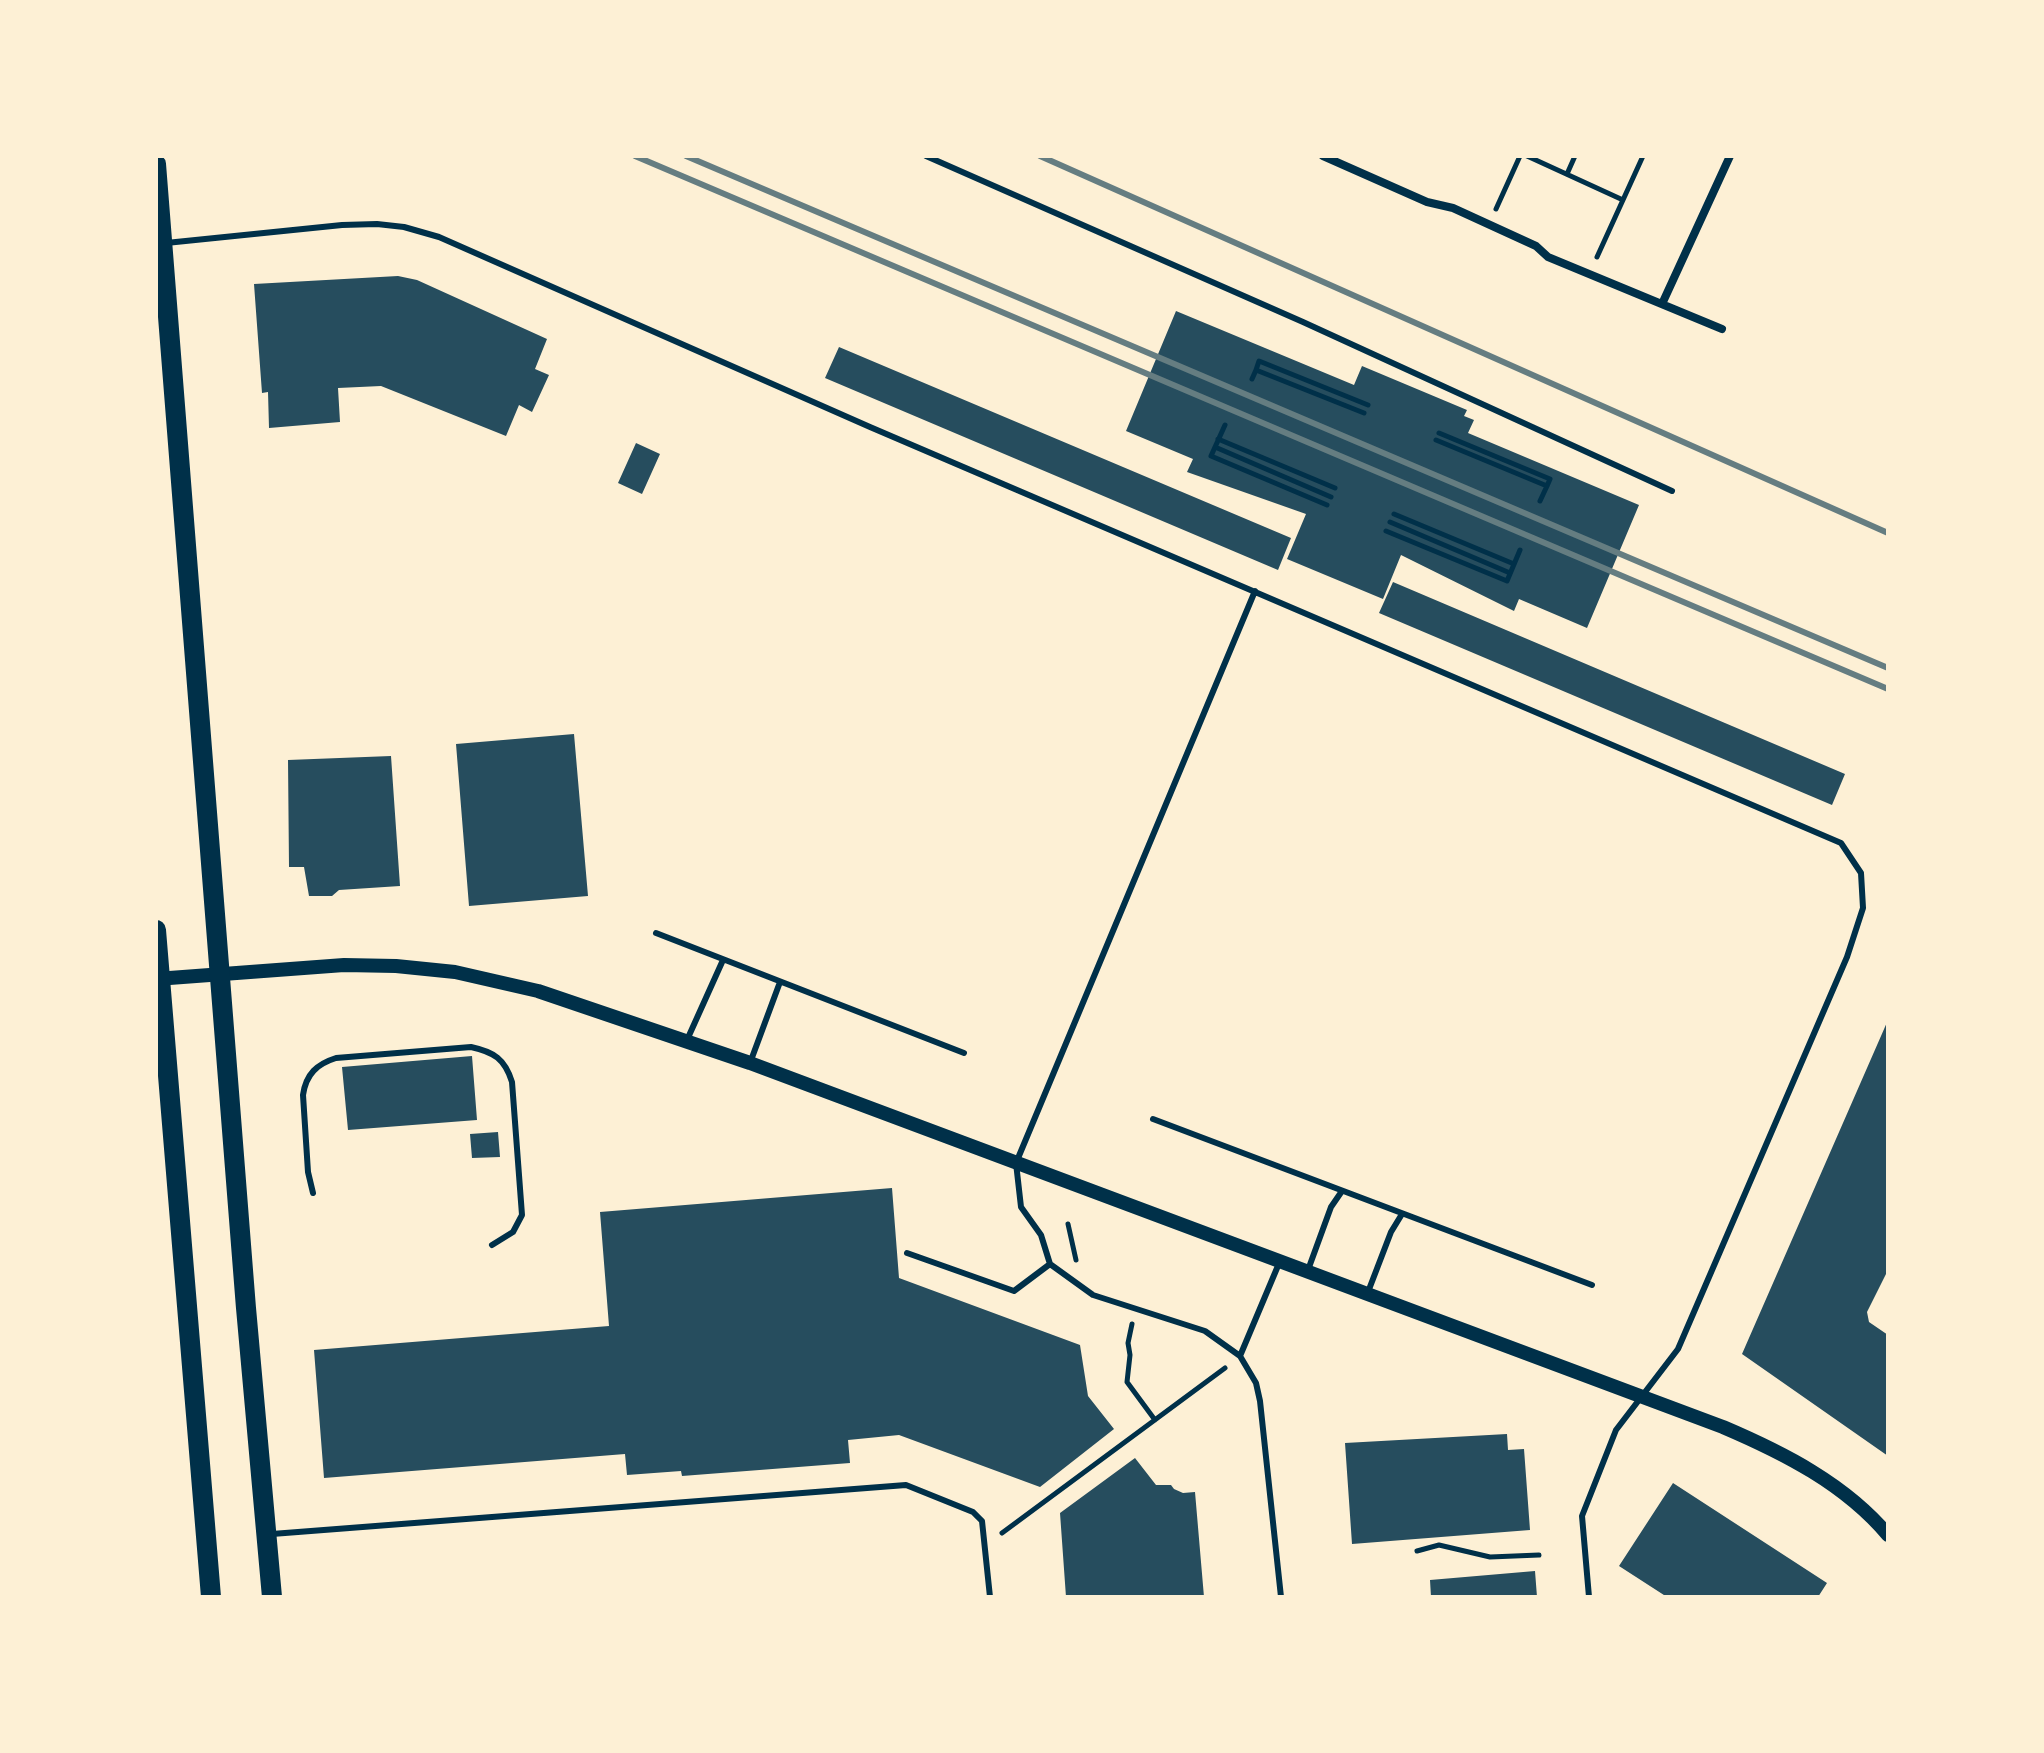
<!DOCTYPE html>
<html>
<head>
<meta charset="utf-8">
<style>
	body { margin:0 }
	#map { position:relative; width:2044px; height:1753px; overflow:hidden; background:#fdf0d5; font-family:"Public Sans",sans-serif }
	canvas { display:block }
	.frame { position:absolute; inset:0; border:158px solid #fdf0d5; pointer-events:none }
</style>
</head>
<body>
<div id="map">
<canvas width="2044" height="1753"></canvas>
<div class="frame"></div>
</div>
<script>
const ctx = document.querySelector('canvas').getContext('2d');
ctx.lineJoin = 'round';
function paint(path, color) { ctx.fillStyle = color; ctx.fill(path, 'evenodd'); }
function stroke(path, color, width, dash) { ctx.strokeStyle = color; ctx.lineWidth = width; ctx.lineCap = dash ? 'butt' : 'round'; ctx.setLineDash(dash || []); ctx.stroke(path); }
paint(new Path2D(`
	M 398,276 L 417,280 L 547,339 L 535,369 L 549,375 L 532,412 L 519,405 L 506,436 L 381,386 L 338,388 L 340,422 L 269,428 L 268,392 L 262,393 L 254,284 Z
	M 1176,311 L 1354,385 L 1362,366 L 1467,410 L 1464,416 L 1474,420 L 1468,433 L 1639,505 L 1587,628 L 1519,599 L 1514,611 L 1401,555 L 1383,599 L 1287,559 L 1306,514 L 1187,472 L 1193,459 L 1126,431 Z
	M 839,347 L 1291,538 L 1278,570 L 825,378 Z
	M 636,443 L 660,454 L 642,494 L 618,483 Z
	M 1393,582 L 1845,774 L 1832,805 L 1379,613 Z
	M 574,734 L 588,896 L 469,906 L 456,744 Z
	M 391,756 L 400,886 L 339,890 L 332,896 L 309,896 L 304,867 L 289,867 L 288,760 Z
	M 1888,1020 L 1888,1270 L 1867,1312 L 1869,1322 L 1888,1335 L 1888,1456 L 1742,1354 Z
	M 472,1056 L 477,1120 L 348,1130 L 342,1067 Z
	M 498,1132 L 500,1157 L 472,1158 L 470,1134 Z
	M 892,1188 L 899,1278 L 1080,1345 L 1088,1396 L 1114,1429 L 1040,1487 L 899,1435 L 848,1440 L 850,1463 L 682,1476 L 681,1471 L 627,1475 L 625,1454 L 324,1478 L 314,1350 L 609,1326 L 600,1212 Z
	M 1507,1434 L 1508,1450 L 1524,1449 L 1530,1530 L 1352,1544 L 1345,1443 Z
	M 1135,1458 L 1156,1485 L 1171,1485 L 1174,1489 L 1183,1493 L 1195,1492 L 1204,1597 L 1066,1597 L 1060,1513 Z
	M 1673,1483 L 1827,1583 L 1818,1597 L 1667,1597 L 1619,1566 Z
	M 1535,1571 L 1537,1597 L 1431,1597 L 1430,1580 Z`), '#264d5e');
stroke(new Path2D(`
	M 1527,156 L 1623,200
	M 1567,174 L 1575,156
	M 1496,209 L 1520,156
	M 1597,257 L 1643,156
	M 1256,370 L 1259,361 L 1368,405
	M 1252,379 L 1256,370 L 1364,413
	M 1225,425 L 1211,456 L 1327,505
	M 1439,433 L 1550,479 L 1547,486
	M 1218,439 L 1335,488
	M 1436,440 L 1547,486 L 1540,501
	M 1215,447 L 1331,497
	M 1394,514 L 1514,564
	M 1390,522 L 1510,573
	M 1386,531 L 1507,581 L 1520,550
	M 1068,1224 L 1076,1260
	M 1132,1324 L 1128,1343 L 1130,1355 L 1127,1382 L 1155,1420
	M 1002,1533 L 1225,1368
	M 1417,1551 L 1439,1545 L 1490,1557 L 1539,1555`), '#003049', 5);
stroke(new Path2D(`
	M 926,156 L 1303,322 L 1672,491
	M 166,243 L 342,225 L 377,224 L 404,227 L 439,237 L 870,427 L 1841,843 L 1861,873 L 1863,908 L 1847,957 L 1678,1349 L 1616,1430 L 1582,1516 L 1589,1597
	M 1255,591 L 1016,1163 L 1021,1207 L 1041,1235 L 1050,1264 L 1093,1295 L 1205,1331 L 1240,1356 L 1256,1383 L 1260,1401 L 1281,1597
	M 656,933 L 964,1053
	M 687,1040 L 723,960
	M 750,1063 L 780,982
	M 1153,1119 L 1592,1285
	M 313,1193 L 308,1172 L 303,1095 C 306,1074 317,1064 336,1058 L 471,1047 C 494,1052 505,1059 512,1082 L 522,1215 L 513,1232 L 492,1245
	M 907,1253 L 1014,1291 L 1050,1264
	M 1308,1270 L 1331,1207 L 1342,1191
	M 1368,1292 L 1391,1232 L 1402,1214
	M 1240,1356 L 1280,1261
	M 272,1534 L 906,1485 L 973,1512 L 982,1521 L 990,1597`), '#003049', 6);
stroke(new Path2D(`
	M 1323,156 L 1427,202 L 1453,208 L 1536,246 L 1548,257 L 1722,329
	M 1662,304 L 1730,156`), '#003049', 8);
stroke(new Path2D(`
	M 156,979 L 344,965 L 396,966 L 455,972 L 538,991 L 750,1063 L 1723,1427 C 1784,1453 1845,1484 1888,1535`), '#003049', 14);
stroke(new Path2D(`
	M 156,164 L 246,1308 L 272,1597
	M 156,930 L 211,1597`), '#003049', 20);
stroke(new Path2D(`
	M 635,156 L 1888,689
	M 686,156 L 1888,668
	M 1040,156 L 1888,533`), '#657d81', 6);
</script>
</body>
</html>
